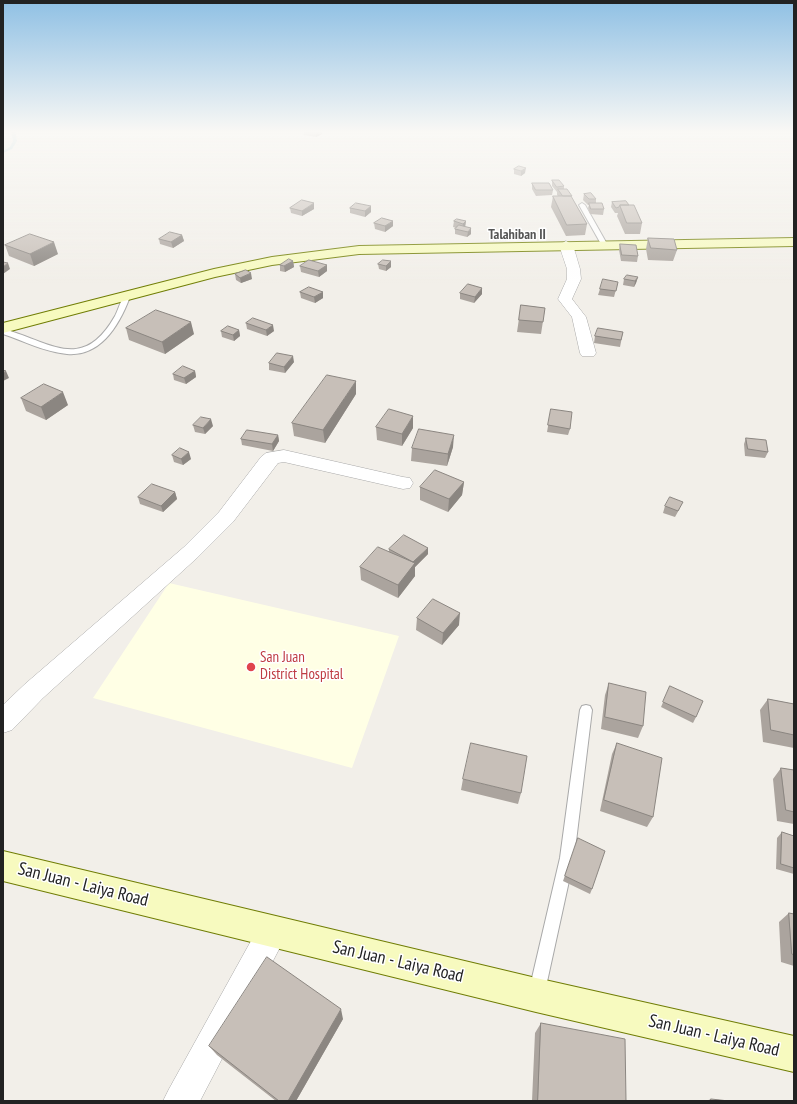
<!DOCTYPE html>
<html>
<head>
<meta charset="utf-8">
<style>
	body { margin:0 }
	#map { position:relative; width:797px; height:1104px; overflow:hidden; background:#f2efe9; font-family:"PT Sans Narrow",sans-serif }
	canvas { display:block }
	.frame { position:absolute; inset:0; border:4px solid #222; pointer-events:none }
</style>
</head>
<body>
<div id="map">
<canvas width="797" height="1104"></canvas>
<div class="frame"></div>
</div>
<script>
const ctx = document.querySelector('canvas').getContext('2d');
ctx.lineJoin = 'round';
function paint(path, color) { ctx.fillStyle = color; ctx.fill(path, 'evenodd'); }
function stroke(path, color, width, dash) { ctx.strokeStyle = color; ctx.lineWidth = width; ctx.lineCap = dash ? 'butt' : 'round'; ctx.setLineDash(dash || []); ctx.stroke(path); }
function label(font, color, halo, rows, align = 'center') {
  ctx.font = font + ' "PT Sans Narrow",sans-serif'; ctx.lineWidth = 3; ctx.setLineDash([]); ctx.textBaseline = 'middle'; ctx.strokeStyle = halo; ctx.fillStyle = color; for (const [text, x, y, turn = 0] of rows) {
    ctx.save(); ctx.translate(x, y); ctx.rotate((+turn || 0) * Math.PI / 180); ctx.textAlign = isNaN(turn) ? turn : align; if (halo) ctx.strokeText(text, 0, 0); ctx.fillText(text, 0, 0); ctx.restore();
  }
}
paint(new Path2D(`
	M 169,583 L 399,636 L 352,768 L 93,698 Z`), '#ffffe5');
paint(new Path2D(`
	M 11,131 L 15,131 L 17,141 L 12,149 L 3,153 L 3,151 L 10,147 L 13,141 Z`), '#aad3df');
const lane = new Path2D(`
	M 582,203 L 585,205 L 607,244 L 606,245 L 601,244 L 579,205 Z
	M 128,292 L 131,294 C 121,322 102,357 67,354 C 45,352 24,341 3,334 L 3,329 C 50,341 82,374 115,316 C 119,309 122,294 128,292 Z
	M 586,705 L 590,706 L 592,710 L 574,858 L 545,991 L 542,996 L 537,999 L 532,996 L 529,991 L 560,858 L 580,710 L 582,706 Z`);
const street = new Path2D(`
	M 566,241 L 573,245 L 580,269 L 581,279 L 572,299 L 586,317 L 596,353 L 594,356 L 582,356 L 580,353 L 572,317 L 558,299 L 567,279 L 567,269 L 559,245 Z
	M 284,450 L 403,477 L 410,478 L 413,483 L 410,488 L 403,489 L 284,462 L 278,463 L 233,522 L 198,557 L 43,698 L 12,730 L 3,733 L 3,705 L 25,684 L 184,547 L 219,512 L 261,457 L 266,453 Z
	M 273,917 L 284,921 L 288,932 L 200,1101 L 163,1101 L 169,1089 L 262,921 Z`);
const secondary = new Path2D(`
	M 794,238 L 794,246 L 359,254 L 272,265 L 215,277 L 3,333 L 3,323 L 214,269 L 272,257 L 359,246 Z
	M 3,851 L 536,978 L 794,1036 L 794,1072 L 536,1012 L 3,881 Z`);
stroke(lane, '#a9a9a9', 2);
stroke(street, '#a9a9a9', 1);
stroke(secondary, '#707d05', 2);
paint(lane, '#fff');
paint(street, '#fff');
paint(secondary, '#f7fabf');
paint(new Path2D(`
	M 303,131 L 322,131 L 322,134 L 316,137 L 304,135 Z
	M 519,166 L 525,173 L 521,176 L 514,174 L 514,169 Z
	M 552,180 L 564,186 L 564,189 L 587,224 L 585,235 L 566,236 L 551,207 L 553,196 L 558,196 L 557,195 L 557,192 L 552,186 Z
	M 532,183 L 553,190 L 552,195 L 536,196 L 532,189 Z
	M 584,194 L 596,199 L 596,203 L 604,209 L 603,215 L 590,214 L 588,208 L 589,205 L 588,205 L 583,200 Z
	M 626,201 L 642,223 L 640,234 L 625,234 L 617,216 L 618,213 L 615,213 L 611,207 L 612,202 Z
	M 371,206 L 371,212 L 365,217 L 350,213 L 350,208 Z
	M 290,208 L 314,209 L 302,216 L 291,213 Z
	M 454,221 L 466,221 L 465,227 L 471,234 L 467,237 L 455,234 L 455,229 L 456,228 L 453,227 Z
	M 374,223 L 393,226 L 385,232 L 375,229 Z
	M 182,235 L 184,241 L 173,248 L 160,244 L 159,239 Z
	M 648,238 L 677,250 L 673,261 L 648,260 L 646,249 Z
	M 620,244 L 638,256 L 637,262 L 621,261 L 619,250 Z
	M 5,245 L 58,254 L 34,266 L 9,256 Z
	M 293,261 L 294,267 L 285,272 L 280,271 L 280,265 Z
	M 391,261 L 391,267 L 386,271 L 379,269 L 378,264 Z
	M 327,265 L 327,271 L 319,277 L 301,272 L 300,266 Z
	M 235,274 L 252,279 L 241,283 L 236,280 Z
	M 638,277 L 636,283 L 634,287 L 623,285 L 624,279 Z
	M 618,282 L 614,297 L 598,295 L 600,289 Z
	M 300,292 L 323,298 L 315,303 L 301,298 Z
	M 460,293 L 482,294 L 474,303 L 460,299 Z
	M 521,305 L 545,308 L 541,334 L 517,332 Z
	M 246,323 L 274,331 L 267,336 L 247,329 Z
	M 126,328 L 194,334 L 165,354 L 129,340 Z
	M 239,330 L 240,336 L 234,341 L 222,337 L 221,331 Z
	M 623,332 L 620,347 L 594,343 L 595,336 Z
	M 294,362 L 285,373 L 269,370 L 269,363 Z
	M 195,371 L 196,377 L 186,384 L 174,380 L 173,374 Z
	M 356,394 L 325,443 L 294,436 L 292,423 Z
	M 21,398 L 68,405 L 46,420 L 26,411 Z
	M 551,409 L 570,429 L 568,435 L 547,432 Z
	M 193,425 L 213,426 L 205,434 L 195,432 Z
	M 376,427 L 413,428 L 402,446 L 377,440 Z
	M 278,435 L 279,441 L 273,451 L 242,445 L 241,439 Z
	M 746,438 L 768,452 L 765,458 L 745,456 L 744,444 Z
	M 453,447 L 447,466 L 411,461 L 412,448 Z
	M 172,455 L 191,459 L 183,465 L 174,462 Z
	M 464,482 L 462,495 L 448,512 L 420,500 L 420,487 Z
	M 175,492 L 177,499 L 163,512 L 140,504 L 138,497 Z
	M 665,506 L 680,508 L 675,517 L 663,513 Z
	M 389,549 L 428,554 L 415,567 L 415,576 L 398,598 L 361,580 L 360,567 L 389,552 Z
	M 417,618 L 459,625 L 442,645 L 416,630 Z
	M 609,683 L 643,726 L 638,738 L 601,729 L 605,695 Z
	M 670,686 L 696,717 L 693,723 L 661,707 Z
	M 768,699 L 794,704 L 794,748 L 763,742 L 760,710 Z
	M 617,743 L 653,817 L 647,827 L 600,811 L 612,754 Z
	M 781,768 L 794,770 L 794,824 L 777,821 L 773,779 Z
	M 463,779 L 521,793 L 518,804 L 461,790 Z
	M 782,832 L 794,836 L 794,874 L 776,869 L 777,838 Z
	M 578,838 L 592,889 L 590,894 L 563,881 Z
	M 789,913 L 794,914 L 794,966 L 781,962 L 779,922 Z
	M 343,1019 L 296,1101 L 276,1101 L 217,1055 L 209,1046 Z
	M 541,1023 L 626,1101 L 532,1101 L 535,1033 Z
	M 711,1099 L 729,1101 L 706,1101 Z`), '#aba49e');
paint(new Path2D(`
	M 318,131 L 322,131 L 322,134 L 316,137 L 316,132 Z
	M 526,168 L 525,173 L 521,176 L 521,171 Z
	M 314,203 L 314,209 L 302,216 L 302,211 Z
	M 371,206 L 371,212 L 365,217 L 365,211 Z
	M 393,221 L 393,226 L 385,232 L 385,226 Z
	M 466,221 L 465,227 L 462,229 L 463,224 Z
	M 471,228 L 471,234 L 467,237 L 468,232 Z
	M 182,235 L 184,241 L 173,248 L 171,242 Z
	M 54,242 L 58,254 L 34,266 L 30,254 Z
	M 293,261 L 294,267 L 285,272 L 284,266 Z
	M 391,261 L 391,267 L 386,271 L 386,266 Z
	M 8,263 L 10,269 L 3,274 L 3,267 Z
	M 327,265 L 327,271 L 319,277 L 318,271 Z
	M 251,273 L 252,279 L 241,283 L 240,278 Z
	M 638,277 L 636,283 L 634,287 L 635,281 Z
	M 482,288 L 482,294 L 474,303 L 475,297 Z
	M 323,292 L 323,298 L 315,303 L 314,297 Z
	M 191,322 L 194,334 L 165,354 L 162,342 Z
	M 273,325 L 274,331 L 267,336 L 266,330 Z
	M 239,330 L 240,336 L 234,341 L 233,335 Z
	M 293,356 L 294,362 L 285,373 L 284,367 Z
	M 6,371 L 9,378 L 3,381 L 3,373 Z
	M 195,371 L 196,377 L 186,384 L 184,378 Z
	M 356,381 L 356,394 L 325,443 L 323,430 Z
	M 63,392 L 68,405 L 46,420 L 41,407 Z
	M 413,416 L 413,428 L 402,446 L 402,434 Z
	M 211,419 L 213,426 L 205,434 L 203,428 Z
	M 278,435 L 279,441 L 273,451 L 272,444 Z
	M 454,435 L 453,447 L 447,466 L 448,454 Z
	M 189,452 L 191,459 L 183,465 L 181,459 Z
	M 464,482 L 462,495 L 448,512 L 449,499 Z
	M 175,492 L 177,499 L 163,512 L 161,506 Z
	M 428,548 L 428,554 L 415,567 L 415,576 L 398,598 L 398,585 L 413,562 Z
	M 460,613 L 459,625 L 442,645 L 443,633 Z
	M 341,1009 L 343,1019 L 296,1101 L 288,1101 Z`), '#8b8681');
const building = new Path2D(`
	M 519,166 L 526,168 L 521,171 L 514,169 Z
	M 552,180 L 559,180 L 564,186 L 557,187 Z
	M 532,183 L 549,183 L 553,190 L 536,190 Z
	M 558,189 L 567,189 L 572,196 L 563,196 Z
	M 591,193 L 596,199 L 589,199 L 584,194 Z
	M 553,196 L 571,196 L 587,224 L 567,225 Z
	M 302,200 L 314,203 L 302,211 L 290,208 Z
	M 626,201 L 629,205 L 620,205 L 619,207 L 616,208 L 612,202 Z
	M 356,203 L 371,206 L 365,211 L 350,208 Z
	M 589,203 L 602,203 L 604,209 L 591,209 Z
	M 620,205 L 634,205 L 642,223 L 627,223 Z
	M 382,218 L 393,221 L 385,226 L 374,223 Z
	M 457,219 L 466,221 L 463,224 L 454,221 Z
	M 459,225 L 471,228 L 468,232 L 455,229 Z
	M 170,232 L 182,235 L 171,242 L 159,239 Z
	M 30,234 L 54,242 L 30,254 L 5,245 Z
	M 648,238 L 674,239 L 677,250 L 651,248 Z
	M 620,244 L 636,245 L 638,256 L 622,255 Z
	M 289,259 L 293,261 L 284,266 L 280,265 Z
	M 309,260 L 327,265 L 318,271 L 300,266 Z
	M 383,260 L 391,261 L 386,266 L 378,264 Z
	M 3,262 L 8,263 L 3,267 Z
	M 246,270 L 251,273 L 240,278 L 235,274 Z
	M 627,275 L 638,277 L 635,281 L 624,279 Z
	M 603,279 L 618,282 L 616,291 L 600,289 Z
	M 468,284 L 482,288 L 475,297 L 460,293 Z
	M 309,287 L 323,292 L 314,297 L 300,292 Z
	M 521,305 L 545,308 L 543,322 L 519,320 Z
	M 156,310 L 191,322 L 162,342 L 126,328 Z
	M 253,318 L 273,325 L 266,330 L 246,323 Z
	M 228,326 L 239,330 L 233,335 L 221,331 Z
	M 598,328 L 623,332 L 621,340 L 595,336 Z
	M 277,353 L 293,356 L 284,367 L 269,363 Z
	M 183,366 L 195,371 L 184,378 L 173,374 Z
	M 3,370 L 6,371 L 3,373 Z
	M 327,375 L 356,381 L 323,430 L 292,423 Z
	M 44,384 L 63,392 L 41,407 L 21,398 Z
	M 389,409 L 413,416 L 402,434 L 376,427 Z
	M 551,409 L 572,412 L 570,429 L 548,425 Z
	M 201,417 L 211,419 L 203,428 L 193,425 Z
	M 419,429 L 454,435 L 448,454 L 412,448 Z
	M 247,430 L 278,435 L 272,444 L 241,439 Z
	M 746,438 L 766,440 L 768,452 L 748,449 Z
	M 180,448 L 189,452 L 181,459 L 172,455 Z
	M 435,470 L 464,482 L 449,499 L 420,487 Z
	M 152,484 L 175,492 L 161,506 L 138,497 Z
	M 670,497 L 683,502 L 678,511 L 665,506 Z
	M 404,535 L 428,548 L 413,562 L 389,549 Z
	M 378,547 L 415,563 L 398,585 L 360,567 Z
	M 433,599 L 460,613 L 443,633 L 417,618 Z
	M 609,683 L 646,692 L 643,726 L 605,717 Z
	M 670,686 L 703,701 L 696,717 L 663,702 Z
	M 768,699 L 794,704 L 794,735 L 771,730 Z
	M 471,743 L 527,756 L 521,793 L 463,779 Z
	M 617,743 L 662,758 L 653,817 L 604,800 Z
	M 781,768 L 794,770 L 794,812 L 786,810 Z
	M 782,832 L 794,836 L 794,868 L 781,864 Z
	M 578,838 L 605,851 L 592,889 L 565,876 Z
	M 789,913 L 794,914 L 794,955 L 792,954 Z
	M 267,957 L 341,1009 L 288,1101 L 279,1101 L 209,1046 Z
	M 541,1023 L 625,1039 L 626,1101 L 538,1101 Z
	M 711,1099 L 729,1101 L 711,1101 Z`);
paint(building, '#c7bfb8');
stroke(building, '#8b8681', 1);
const sky = ctx.createLinearGradient(0, 0, 0, 286);
sky.addColorStop(0, '#8fc0e4');
sky.addColorStop(0.46, '#f9f8f5');
sky.addColorStop(1, '#f9f8f500');
ctx.fillStyle = sky;
ctx.fillRect(0, 0, 797, 286);
for (const [x, y, r, color] of [
	[251,667,5,"#e0444e"]
]) { const dot = new Path2D(); dot.arc(x, y, r, 0, 2 * Math.PI); ctx.fillStyle = color; ctx.fill(dot); stroke(dot, '#fff', 1.5); }
label('bold 14px', '#555', '#fff', [
	["Talahiban II",517,235]
]);
label('15px', '#be3a42', '#fff', [
	["San Juan",260,658],
	["District Hospital",260,675]
], 'left');
label('18px', '#222', '#fff', [
	["San Juan - Laiya Road",83,885,14],
	["San Juan - Laiya Road",398,962,13],
	["San Juan - Laiya Road",714,1036,13]
]);
</script>
</body>
</html>
